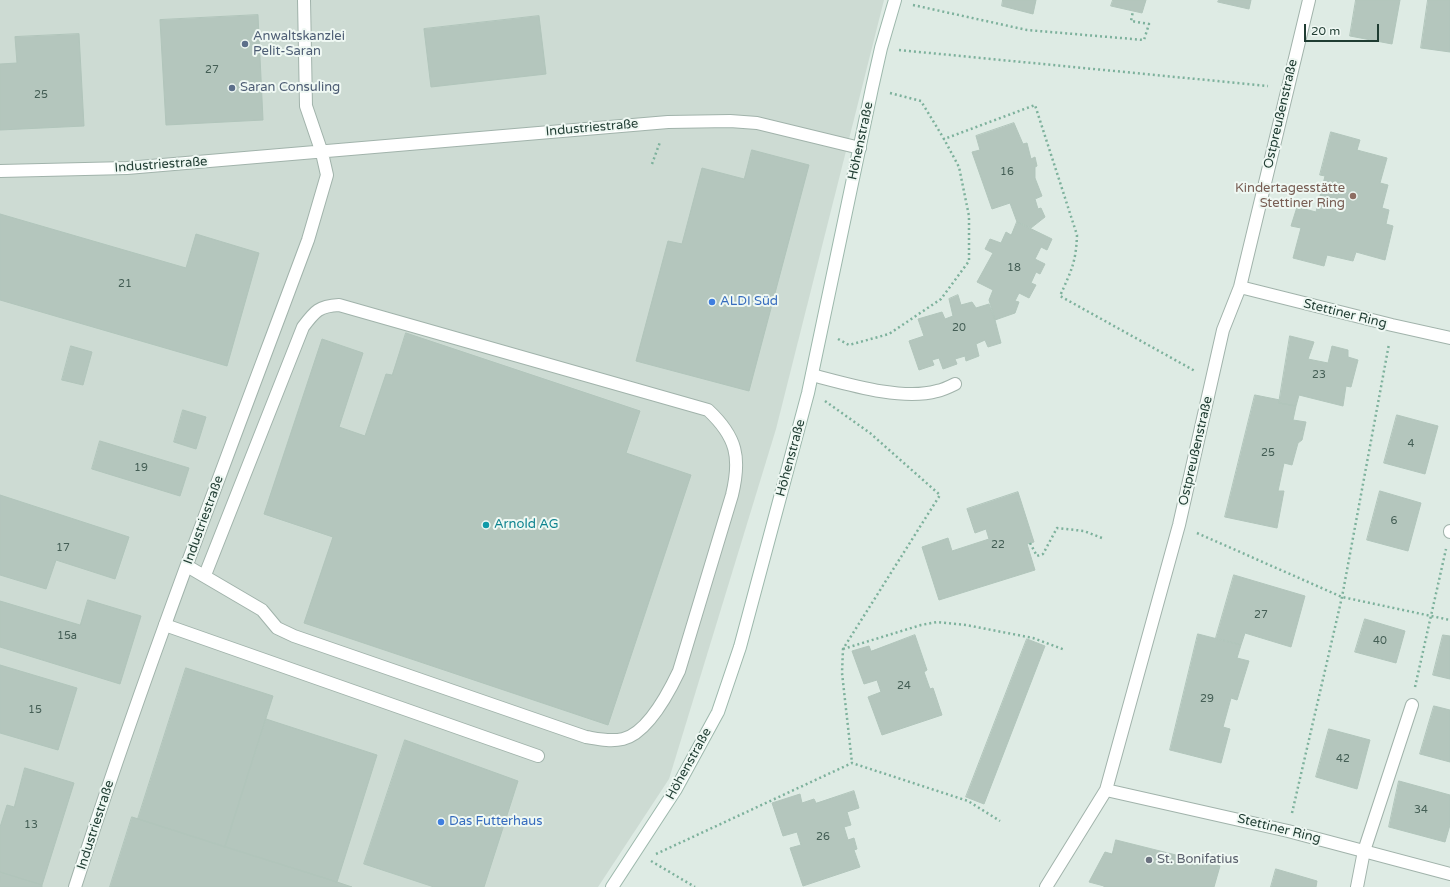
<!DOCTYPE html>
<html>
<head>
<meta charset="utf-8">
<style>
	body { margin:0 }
	#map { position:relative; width:1450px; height:887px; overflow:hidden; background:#deebe4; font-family:"Varela Round",sans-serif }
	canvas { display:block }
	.scale { position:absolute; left:1304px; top:24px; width:75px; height:18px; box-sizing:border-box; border:2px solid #1f3c32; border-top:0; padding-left:5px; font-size:12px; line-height:14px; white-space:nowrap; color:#1f3c32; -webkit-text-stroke:3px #eff8f3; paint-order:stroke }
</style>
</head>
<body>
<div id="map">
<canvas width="1450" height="887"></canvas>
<div class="scale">20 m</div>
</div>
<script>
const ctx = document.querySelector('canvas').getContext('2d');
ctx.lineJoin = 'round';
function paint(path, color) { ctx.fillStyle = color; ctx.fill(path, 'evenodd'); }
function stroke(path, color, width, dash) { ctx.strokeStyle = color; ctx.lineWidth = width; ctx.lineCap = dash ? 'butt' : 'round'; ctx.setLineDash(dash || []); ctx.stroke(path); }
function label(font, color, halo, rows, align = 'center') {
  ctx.font = font + ' "Varela Round",sans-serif'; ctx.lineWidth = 4; ctx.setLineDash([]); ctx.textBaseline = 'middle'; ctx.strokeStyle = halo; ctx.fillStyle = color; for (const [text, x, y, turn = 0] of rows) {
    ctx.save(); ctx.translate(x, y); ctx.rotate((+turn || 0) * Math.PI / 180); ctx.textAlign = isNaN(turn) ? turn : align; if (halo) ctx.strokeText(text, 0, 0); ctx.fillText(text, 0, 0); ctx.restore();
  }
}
paint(new Path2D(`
	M 0,0 L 884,0 L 776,429 L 669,779 L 598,887 L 0,887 Z`), '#cddbd3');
const building = new Path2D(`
	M 1003,0 L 1036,0 L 1033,14 L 1002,6 Z
	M 1113,0 L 1146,0 L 1142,13 L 1111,6 Z
	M 1219,0 L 1251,0 L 1249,9 L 1218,2 Z
	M 1356,0 L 1400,0 L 1392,44 L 1350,36 Z
	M 1428,0 L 1450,0 L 1450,52 L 1421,48 Z
	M 258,15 L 263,120 L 166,125 L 160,20 Z
	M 539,16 L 546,74 L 431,87 L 424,29 Z
	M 79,34 L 84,126 L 0,130 L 0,64 L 17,63 L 15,37 Z
	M 1014,123 L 1023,144 L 1027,143 L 1031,159 L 1035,157 L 1037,166 L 1035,167 L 1035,178 L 1042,196 L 1035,199 L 1038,209 L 1041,208 L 1045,217 L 1031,228 L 1017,222 L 1010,203 L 992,209 L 972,152 L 980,150 L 976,136 Z
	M 1331,132 L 1360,140 L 1357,150 L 1387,158 L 1380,183 L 1388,185 L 1382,208 L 1389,210 L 1386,224 L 1393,226 L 1385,260 L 1356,252 L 1353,261 L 1327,255 L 1324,266 L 1293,258 L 1301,228 L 1291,226 L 1297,207 L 1316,212 L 1325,176 L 1320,175 Z
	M 752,150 L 809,165 L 749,391 L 636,361 L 668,241 L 682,244 L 702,168 L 744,179 Z
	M 0,214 L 186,268 L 196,234 L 259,253 L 227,366 L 0,300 Z
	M 1017,222 L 1052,239 L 1047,250 L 1041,247 L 1035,259 L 1045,264 L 1040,274 L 1036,272 L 1031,283 L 1036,285 L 1029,298 L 1019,293 L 1015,301 L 1019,302 L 1015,313 L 995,320 L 989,300 L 993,290 L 977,282 L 993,253 L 985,249 L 990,239 L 1001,243 L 1006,232 L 1011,235 Z
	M 958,295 L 961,305 L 972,302 L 976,308 L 989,304 L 995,320 L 1001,343 L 988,347 L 985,340 L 976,344 L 979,356 L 966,361 L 965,356 L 955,359 L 957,364 L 943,369 L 939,358 L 932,360 L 934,365 L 919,370 L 909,341 L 924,336 L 918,319 L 942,312 L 945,319 L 953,316 L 949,299 Z
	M 406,333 L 640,411 L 626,453 L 691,475 L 608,725 L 304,623 L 333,537 L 264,514 L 322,339 L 363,353 L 339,427 L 365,436 L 386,374 L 392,375 Z
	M 1290,336 L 1314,342 L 1308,359 L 1328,363 L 1332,346 L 1348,350 L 1348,357 L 1358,360 L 1351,387 L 1346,386 L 1343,406 L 1299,395 L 1296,406 L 1279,403 Z
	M 71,346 L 92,352 L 83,385 L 62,380 Z
	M 1255,395 L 1280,400 L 1279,403 L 1296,406 L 1293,420 L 1306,422 L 1302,440 L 1298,443 L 1292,465 L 1284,463 L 1278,491 L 1284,491 L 1277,528 L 1225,517 Z
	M 183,410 L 206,417 L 196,449 L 174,442 Z
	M 1397,415 L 1438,426 L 1425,474 L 1384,463 Z
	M 100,441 L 189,468 L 180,496 L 92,469 Z
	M 1380,491 L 1421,503 L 1408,551 L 1367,540 Z
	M 1018,492 L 1034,542 L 1027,544 L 1035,570 L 939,600 L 922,547 L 948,538 L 952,551 L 989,539 L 986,529 L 975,533 L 967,509 Z
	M 0,495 L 129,537 L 115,579 L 56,560 L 46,589 L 0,575 Z
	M 1234,575 L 1305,596 L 1291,647 L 1245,633 L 1241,645 L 1216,638 Z
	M 88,600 L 141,616 L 120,684 L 0,647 L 0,601 L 80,625 Z
	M 1365,619 L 1405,631 L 1396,663 L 1355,652 Z
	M 1198,634 L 1241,645 L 1237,658 L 1249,661 L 1237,700 L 1231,698 L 1223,727 L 1230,729 L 1221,763 L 1170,750 Z
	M 915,635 L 927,670 L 924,672 L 930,689 L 933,688 L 942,715 L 882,735 L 868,697 L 881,692 L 877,680 L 864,684 L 852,651 L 869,646 L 871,651 Z
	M 1443,635 L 1450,636 L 1450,679 L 1433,675 Z
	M 1027,639 L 1045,646 L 984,804 L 966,797 Z
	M 0,665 L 77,688 L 58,750 L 0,733 Z
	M 186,668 L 273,696 L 225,847 L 138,819 Z
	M 1434,706 L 1450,710 L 1450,762 L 1420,754 Z
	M 266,719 L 377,755 L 337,882 L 225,847 Z
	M 1329,729 L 1370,740 L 1357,789 L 1316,777 Z
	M 405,740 L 518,781 L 484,887 L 434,887 L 364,864 Z
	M 25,768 L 74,783 L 42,885 L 0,872 L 0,827 L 7,805 L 14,807 Z
	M 1399,781 L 1450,795 L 1450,825 L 1445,842 L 1389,827 Z
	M 854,791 L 859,808 L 847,812 L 851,825 L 844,827 L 848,840 L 854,838 L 857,849 L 854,850 L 860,867 L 803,886 L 790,848 L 801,845 L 797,832 L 783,836 L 772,803 L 800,794 L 802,803 L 814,799 L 816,803 Z
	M 132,817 L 337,882 L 352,887 L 110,887 Z
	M 1116,840 L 1220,866 L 1214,887 L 1104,887 L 1104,886 L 1089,882 L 1105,852 L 1112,854 Z
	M 1276,869 L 1317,881 L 1316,887 L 1271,887 Z
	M 0,872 L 42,885 L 42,887 L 0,887 Z`);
paint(building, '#b4c6bd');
stroke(building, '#b1c5bb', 1);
const lane = new Path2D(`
	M 812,375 C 847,384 902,401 937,391 C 943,390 949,387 955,384
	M 1450,532 L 1450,531
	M 187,566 L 262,610 L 277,628 L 294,636 L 586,737 C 598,739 610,742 623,739 C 648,733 669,692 679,671 L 732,495 C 741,458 737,437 708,410 L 339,305 C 319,306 315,311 303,327 L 205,575
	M 165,625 L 538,756
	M 1357,887 L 1364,851 L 1412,705`);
const street = new Path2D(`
	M 0,171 L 127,168 L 668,122 L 730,121 L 757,123 L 860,148
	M 1240,287 L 1392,325 L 1450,338
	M 1106,790 L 1288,831 L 1450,874
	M 75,887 C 145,669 228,455 308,240 L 327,175 L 322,153 L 306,106 L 304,0
	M 1046,887 L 1106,790 L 1179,525 L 1223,330 L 1240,287 L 1309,0`);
const secondary = new Path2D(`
	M 612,887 L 676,789 L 718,712 L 740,647 L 808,393 L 872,88 L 881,48 L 895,0`);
stroke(lane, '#a1b3ab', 14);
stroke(street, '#a1b3ab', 14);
stroke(secondary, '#9db8ac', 14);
stroke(new Path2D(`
	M 913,5 L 1027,30 L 1144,40 L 1149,24 L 1131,21 L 1133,11
	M 899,50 L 1268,86
	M 890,93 L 921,101 L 944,139 L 1035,105 L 1077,235 C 1076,263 1071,271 1060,296 L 1195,371
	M 652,164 L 660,142
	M 838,339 L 849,345 L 889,334 L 941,299 L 969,261 L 969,216 L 959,167 L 944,139
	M 825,401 L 870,433 L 940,495 L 843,649 L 842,673 L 852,763
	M 1197,533 L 1342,597 L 1450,620
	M 1030,543 L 1037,556 L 1043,554 L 1057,528 L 1084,531 L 1102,538
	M 843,649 L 921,625 L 937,622 L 966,625 L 1033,638 L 1065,650
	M 1415,687 L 1446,549
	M 1292,813 L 1342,597 L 1389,344
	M 656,854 L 852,763 L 968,801 L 1000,821
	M 651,861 L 695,887`), '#7db19c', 2.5, [2, 3]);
stroke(lane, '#fff', 12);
stroke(street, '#fff', 12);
stroke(secondary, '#fff', 12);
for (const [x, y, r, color] of [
	[245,44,4,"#5c6f8a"],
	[232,88,4,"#5c6f8a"],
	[1353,196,4,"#8d6e63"],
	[712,302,4,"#3f7fe0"],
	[486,525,4,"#0f9aa8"],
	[441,822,4,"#3f7fe0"],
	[1149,860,4,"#6b7280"]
]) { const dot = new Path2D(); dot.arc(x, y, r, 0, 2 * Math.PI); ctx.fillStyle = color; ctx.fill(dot); stroke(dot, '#eff8f3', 1.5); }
label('11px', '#445e55', null, [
	["27",212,70],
	["25",41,95],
	["16",1007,172],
	["18",1014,268],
	["21",125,284],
	["20",959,328],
	["23",1319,375],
	["4",1411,444],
	["25",1268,453],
	["19",141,468],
	["6",1394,521],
	["22",998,545],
	["17",63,548],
	["27",1261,615],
	["15a",67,636],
	["40",1380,641],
	["24",904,686],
	["29",1207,699],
	["15",35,710],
	["42",1343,759],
	["34",1421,810],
	["13",31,825],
	["26",823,837]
]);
label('13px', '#4e5e75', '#eff8f3', [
	["Anwaltskanzlei",253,37],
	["Pelit-Saran",253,52],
	["Saran Consuling",240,88]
], 'left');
label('13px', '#1f3c32', '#eff8f3', [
	["Ostpreußenstraße",1281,114,-77],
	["Industriestraße",592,128,-5],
	["Höhenstraße",861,141,-78],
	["Industriestraße",161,165,-4],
	["Stettiner Ring",1345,314,14],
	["Ostpreußenstraße",1196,451,-77],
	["Höhenstraße",791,458,-75],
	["Industriestraße",204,520,-70],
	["Höhenstraße",689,764,-61],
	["Industriestraße",96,825,-72],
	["Stettiner Ring",1279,829,14]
]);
label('13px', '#785e54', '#eff8f3', [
	["Kindertagesstätte",1345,189],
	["Stettiner Ring",1345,204]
], 'right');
label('13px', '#366cbe', '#eff8f3', [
	["ALDI Süd",720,302],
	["Das Futterhaus",449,822]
], 'left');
label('13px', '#0d838f', '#eff8f3', [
	["Arnold AG",494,525]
], 'left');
label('13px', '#5b616d', '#eff8f3', [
	["St. Bonifatius",1157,860]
], 'left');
</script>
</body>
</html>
